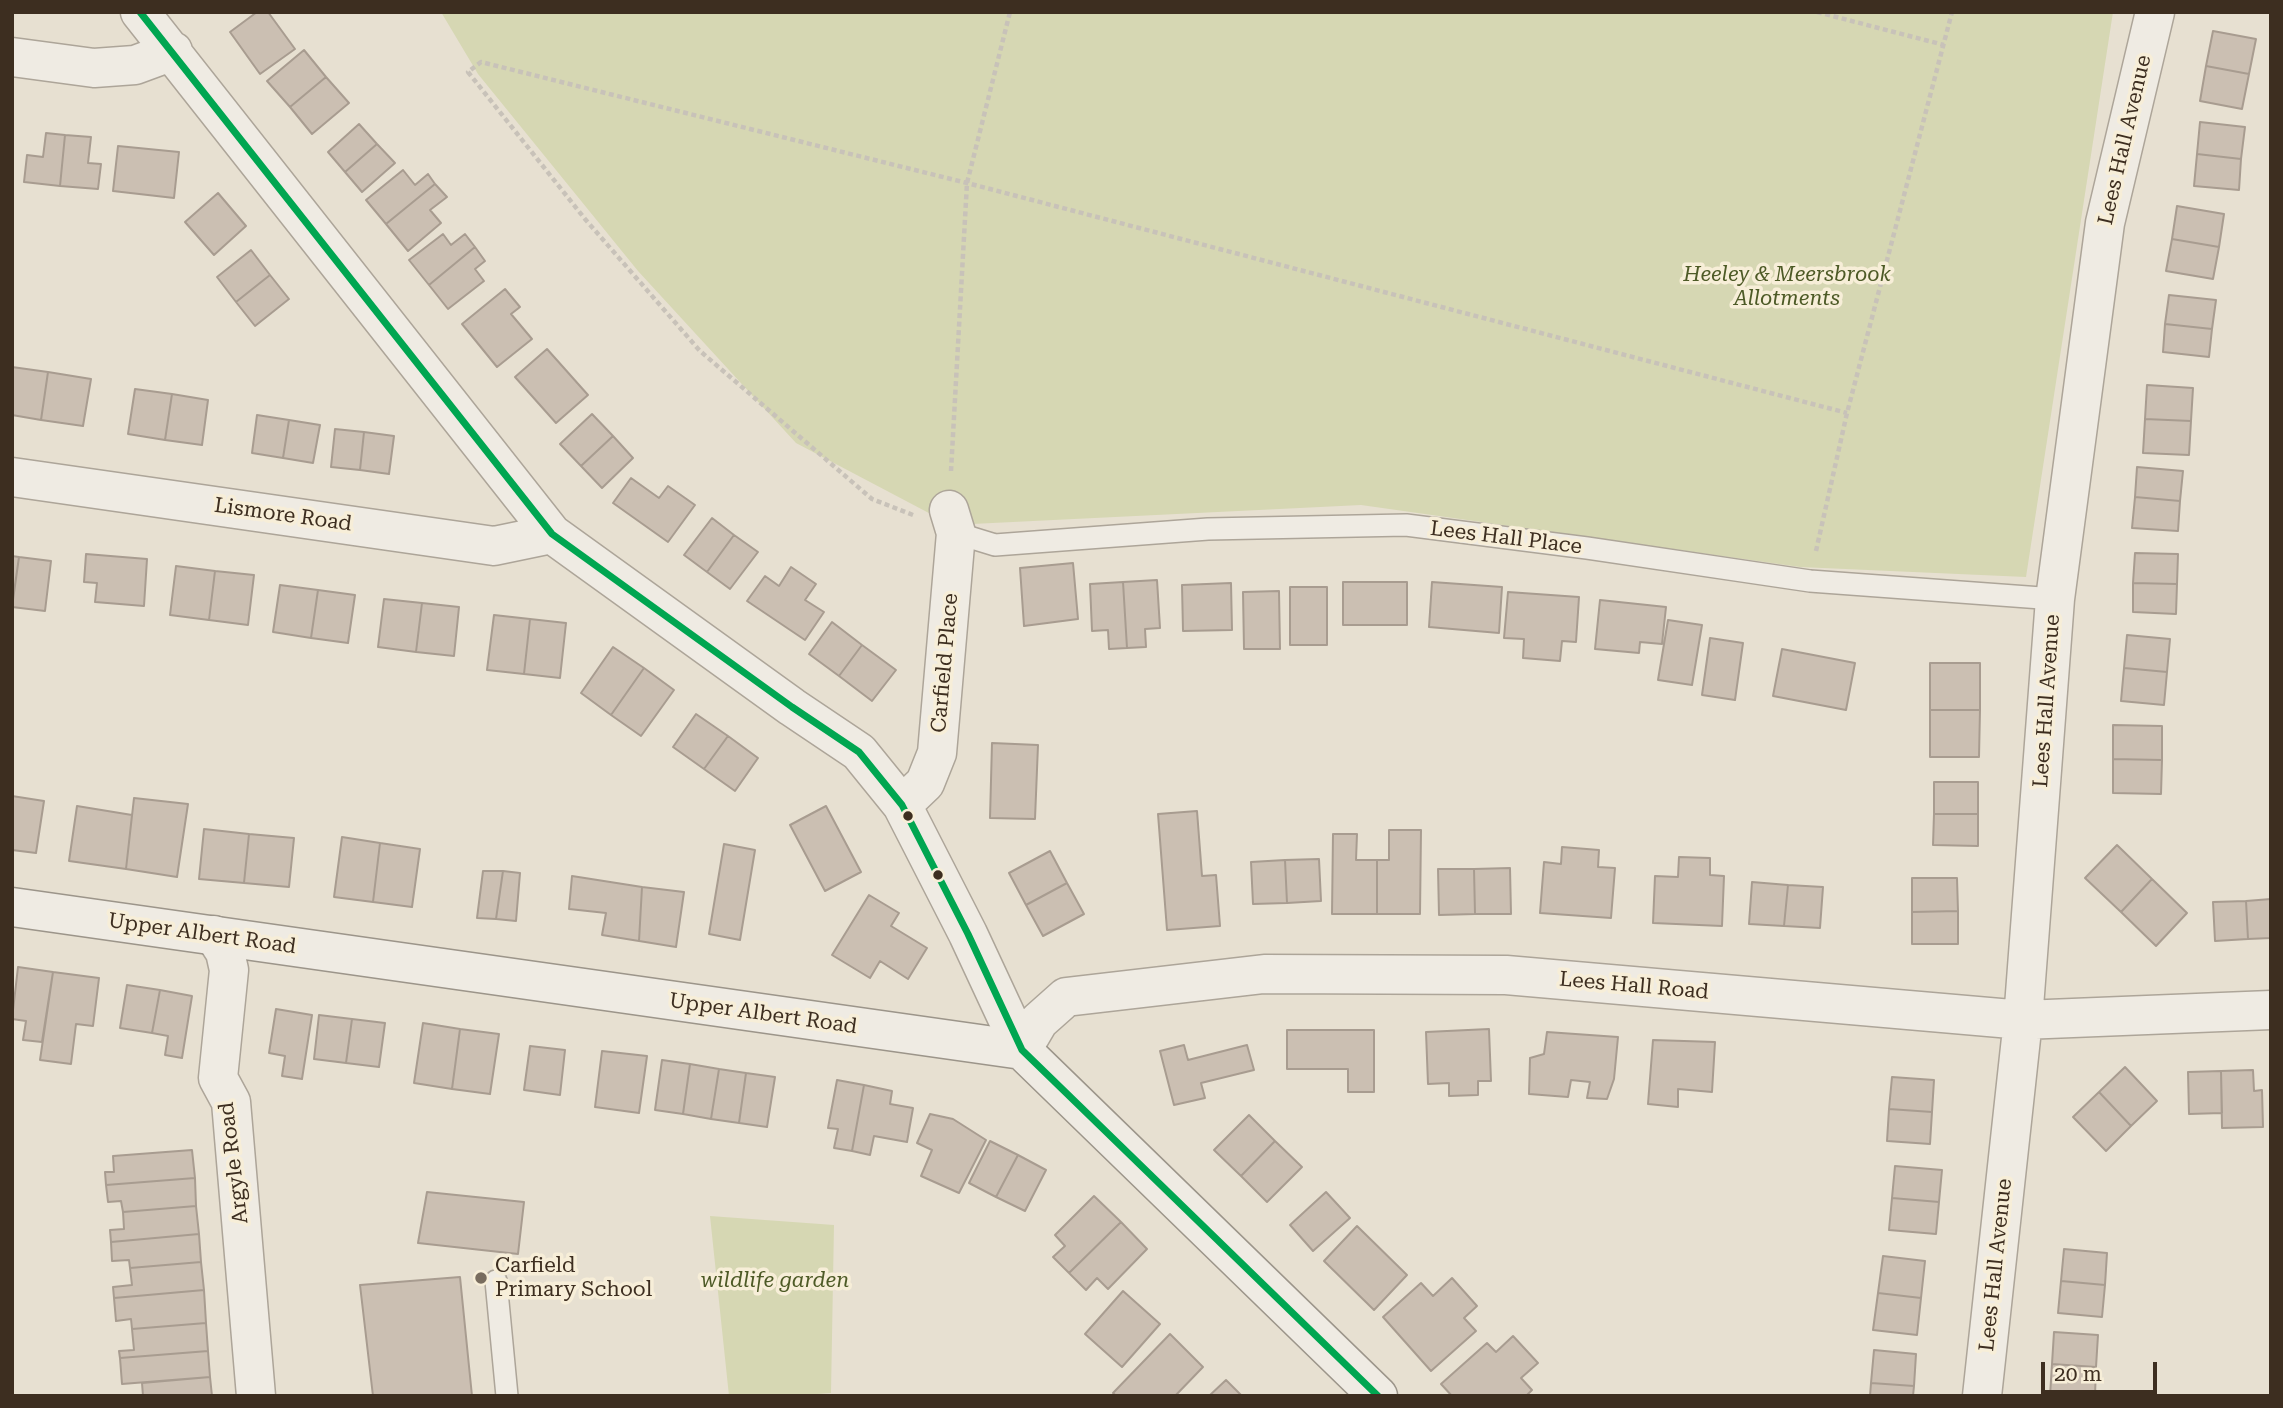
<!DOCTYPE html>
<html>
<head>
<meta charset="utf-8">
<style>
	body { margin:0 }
	#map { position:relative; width:2283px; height:1408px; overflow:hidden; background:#e7e0d1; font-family:"Roboto Serif",serif }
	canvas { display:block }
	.frame { position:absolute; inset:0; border:14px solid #3d2e20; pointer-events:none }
	.scale { position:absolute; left:2041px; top:1362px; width:116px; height:32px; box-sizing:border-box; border:4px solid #3d2e20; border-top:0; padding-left:9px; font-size:21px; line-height:24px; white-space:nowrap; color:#3d2e20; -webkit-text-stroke:5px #f7eed8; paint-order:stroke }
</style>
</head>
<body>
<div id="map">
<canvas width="2283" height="1408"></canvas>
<div class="frame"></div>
<div class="scale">20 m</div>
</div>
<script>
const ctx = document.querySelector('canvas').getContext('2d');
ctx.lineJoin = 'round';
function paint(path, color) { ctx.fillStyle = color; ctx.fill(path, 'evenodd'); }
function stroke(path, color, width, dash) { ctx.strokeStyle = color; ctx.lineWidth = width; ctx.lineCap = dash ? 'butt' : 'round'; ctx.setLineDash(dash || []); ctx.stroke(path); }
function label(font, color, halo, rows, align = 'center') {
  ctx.font = font + ' "Roboto Serif",serif'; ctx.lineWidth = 7; ctx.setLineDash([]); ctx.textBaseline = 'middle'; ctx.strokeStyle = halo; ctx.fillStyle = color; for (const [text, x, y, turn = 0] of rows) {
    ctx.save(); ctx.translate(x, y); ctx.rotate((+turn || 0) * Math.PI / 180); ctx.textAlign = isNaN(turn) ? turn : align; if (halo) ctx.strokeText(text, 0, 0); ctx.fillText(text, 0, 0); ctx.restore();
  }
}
paint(new Path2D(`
	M 441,12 L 2113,12 L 2026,577 L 1800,567 L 1361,505 L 972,524 L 944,521 L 796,443 L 638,271 L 478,74 Z
	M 710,1216 L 834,1225 L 831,1393 L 791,1396 L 729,1396 Z`), '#d6d7b3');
const building = new Path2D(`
	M 257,12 L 268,12 L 295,49 L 260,74 L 230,32 Z
	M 2213,31 L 2256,39 L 2249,74 L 2206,66 Z
	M 304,50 L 326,77 L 290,107 L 267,81 Z
	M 2206,66 L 2249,74 L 2242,109 L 2200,101 Z
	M 326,77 L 349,103 L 312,134 L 290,107 Z
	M 2200,122 L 2245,127 L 2241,159 L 2197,154 Z
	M 359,124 L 377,144 L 345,172 L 328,152 Z
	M 46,133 L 65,135 L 60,186 L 24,182 L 27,155 L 43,157 Z
	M 65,135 L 91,137 L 88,163 L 101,164 L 98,189 L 60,186 Z
	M 377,144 L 395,163 L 362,192 L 345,172 Z
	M 118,146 L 179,152 L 174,198 L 113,191 Z
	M 2197,154 L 2241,159 L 2239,190 L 2194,186 Z
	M 403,170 L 415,185 L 428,174 L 435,184 L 386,224 L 366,200 Z
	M 435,184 L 447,197 L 430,210 L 441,223 L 408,251 L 386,224 Z
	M 218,193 L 246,226 L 214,255 L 185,222 Z
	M 2177,206 L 2224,214 L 2219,247 L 2172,239 Z
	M 443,234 L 451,245 L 465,234 L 475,247 L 429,285 L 409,260 Z
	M 2172,239 L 2219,247 L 2213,279 L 2166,271 Z
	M 475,247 L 485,261 L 475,269 L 484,281 L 448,309 L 429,285 Z
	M 251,250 L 270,275 L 236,302 L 217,277 Z
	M 270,275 L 289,299 L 255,326 L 236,302 Z
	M 505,289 L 520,307 L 511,314 L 532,339 L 497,367 L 462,324 Z
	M 2169,295 L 2216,300 L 2212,329 L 2165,324 Z
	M 2165,324 L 2212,329 L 2209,357 L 2163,352 Z
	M 547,349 L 588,395 L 556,423 L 515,377 Z
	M 12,367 L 48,372 L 41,420 L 12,415 Z
	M 48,372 L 91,379 L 83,426 L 41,420 Z
	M 2147,385 L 2193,388 L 2191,421 L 2145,419 Z
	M 135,389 L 172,394 L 165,440 L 128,434 Z
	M 172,394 L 208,400 L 202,445 L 165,440 Z
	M 592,414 L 613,436 L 581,466 L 560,444 Z
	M 257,415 L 289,420 L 283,458 L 252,453 Z
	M 2145,419 L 2191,421 L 2189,455 L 2143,453 Z
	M 289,420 L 320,425 L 313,463 L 283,458 Z
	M 335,429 L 364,432 L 360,470 L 331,467 Z
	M 364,432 L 394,436 L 389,474 L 360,470 Z
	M 613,436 L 633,458 L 602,488 L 581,466 Z
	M 2137,467 L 2183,471 L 2180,501 L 2135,497 Z
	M 631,478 L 659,498 L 668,486 L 695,505 L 668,542 L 613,503 Z
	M 2135,497 L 2180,501 L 2178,531 L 2132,528 Z
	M 712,518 L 734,535 L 707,572 L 684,555 Z
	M 734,535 L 758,552 L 730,589 L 707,572 Z
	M 2135,553 L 2178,554 L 2177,584 L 2133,583 Z
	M 86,554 L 147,559 L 144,606 L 95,602 L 97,583 L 84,582 Z
	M 12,556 L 19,557 L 12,606 Z
	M 19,557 L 51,561 L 45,611 L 12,607 Z
	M 1073,563 L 1078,619 L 1024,626 L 1020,568 Z
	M 176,566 L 215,571 L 209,620 L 170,615 Z
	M 791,567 L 816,584 L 805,600 L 824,612 L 805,640 L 747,601 L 765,576 L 779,586 Z
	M 215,571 L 254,575 L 248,625 L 209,620 Z
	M 1157,580 L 1160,628 L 1145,629 L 1146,647 L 1127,648 L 1123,582 Z
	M 1123,582 L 1127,648 L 1109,649 L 1108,630 L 1092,631 L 1090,584 Z
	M 1343,582 L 1407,582 L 1407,625 L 1343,625 Z
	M 1432,582 L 1502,587 L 1499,633 L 1429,627 Z
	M 1231,583 L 1232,630 L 1183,631 L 1182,585 Z
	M 2133,583 L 2177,584 L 2176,614 L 2133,612 Z
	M 280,585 L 318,590 L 311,638 L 273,632 Z
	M 1290,587 L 1327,587 L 1327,645 L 1290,645 Z
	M 318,590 L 355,595 L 348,643 L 311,638 Z
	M 1279,591 L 1280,649 L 1244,649 L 1243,592 Z
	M 1508,592 L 1579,597 L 1576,642 L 1562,641 L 1560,661 L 1523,658 L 1524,639 L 1504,638 Z
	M 384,599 L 422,603 L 416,652 L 378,647 Z
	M 1600,600 L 1666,607 L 1662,644 L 1640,642 L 1639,653 L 1595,649 Z
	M 422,603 L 459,607 L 454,656 L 416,652 Z
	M 494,615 L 530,619 L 524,674 L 487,670 Z
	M 530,619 L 566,623 L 560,678 L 524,674 Z
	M 1668,620 L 1702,625 L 1692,685 L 1658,680 Z
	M 832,622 L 862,645 L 839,676 L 809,654 Z
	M 2127,635 L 2170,639 L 2167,672 L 2124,668 Z
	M 1710,638 L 1743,643 L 1735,700 L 1702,695 Z
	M 862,645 L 896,670 L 872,701 L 839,676 Z
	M 613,647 L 644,668 L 611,715 L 581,693 Z
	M 1782,649 L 1855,663 L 1846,710 L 1773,696 Z
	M 1930,663 L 1980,663 L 1980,710 L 1930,710 Z
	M 644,668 L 674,690 L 641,736 L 611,715 Z
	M 2124,668 L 2167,672 L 2164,705 L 2121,701 Z
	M 1930,710 L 1980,710 L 1979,757 L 1930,757 Z
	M 696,714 L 728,736 L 704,769 L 673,747 Z
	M 2113,725 L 2162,726 L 2162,760 L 2113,759 Z
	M 728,736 L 758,758 L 735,791 L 704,769 Z
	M 992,743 L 1038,745 L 1035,819 L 990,818 Z
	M 2113,759 L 2162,760 L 2161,794 L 2113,793 Z
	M 1934,782 L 1978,782 L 1978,814 L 1934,814 Z
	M 12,796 L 44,801 L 36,853 L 12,850 Z
	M 134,798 L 188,804 L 177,877 L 126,869 Z
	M 77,806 L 132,815 L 126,869 L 69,861 Z
	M 826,806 L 861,872 L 825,891 L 790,825 Z
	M 1197,811 L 1202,876 L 1216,875 L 1220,926 L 1167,930 L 1158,814 Z
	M 1934,814 L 1978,814 L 1978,846 L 1933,845 Z
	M 204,829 L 249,834 L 244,883 L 199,879 Z
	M 1389,830 L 1421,830 L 1420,914 L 1377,914 L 1377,860 L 1389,860 Z
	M 249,834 L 294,838 L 289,887 L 244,883 Z
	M 1333,834 L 1357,834 L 1356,860 L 1377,860 L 1377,914 L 1332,914 Z
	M 342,837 L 380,843 L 373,902 L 334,897 Z
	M 380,843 L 420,849 L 412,907 L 373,902 Z
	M 724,844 L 755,850 L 740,940 L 709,934 Z
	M 2117,845 L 2152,879 L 2121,912 L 2085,878 Z
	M 1562,847 L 1599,850 L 1598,867 L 1615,868 L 1611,918 L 1540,913 L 1544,862 L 1561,864 Z
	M 1050,851 L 1067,883 L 1026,905 L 1009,873 Z
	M 1679,857 L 1710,858 L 1710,875 L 1724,876 L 1722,926 L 1653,923 L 1655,876 L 1678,877 Z
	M 1319,859 L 1321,901 L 1287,903 L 1285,860 Z
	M 1285,860 L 1287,903 L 1253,904 L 1251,862 Z
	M 1510,868 L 1511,914 L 1475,914 L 1474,869 Z
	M 1438,869 L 1474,869 L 1475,914 L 1439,915 Z
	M 483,871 L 503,871 L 496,919 L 477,918 Z
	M 503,871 L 520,873 L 516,921 L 496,919 Z
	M 572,876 L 642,887 L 639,941 L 602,935 L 606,913 L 569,909 Z
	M 1912,878 L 1957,878 L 1958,911 L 1912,912 Z
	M 2152,879 L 2187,913 L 2156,946 L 2121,912 Z
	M 1752,882 L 1788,885 L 1784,926 L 1749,924 Z
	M 1067,883 L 1084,914 L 1043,936 L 1026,905 Z
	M 1788,885 L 1823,887 L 1820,928 L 1784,926 Z
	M 642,887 L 684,892 L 676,947 L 639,941 Z
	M 869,895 L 899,913 L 891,926 L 927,948 L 908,979 L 880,961 L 870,978 L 832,955 Z
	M 2271,899 L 2271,938 L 2248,939 L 2246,901 Z
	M 2246,901 L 2248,939 L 2215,941 L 2213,902 Z
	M 1958,911 L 1958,944 L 1912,944 L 1912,912 Z
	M 18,967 L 53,972 L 42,1042 L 23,1040 L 26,1021 L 12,1019 Z
	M 53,972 L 99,978 L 93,1026 L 76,1024 L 71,1064 L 40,1060 Z
	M 127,985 L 160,990 L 152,1033 L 120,1028 Z
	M 160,990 L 192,996 L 182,1058 L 165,1055 L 168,1036 L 152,1033 Z
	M 276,1009 L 312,1015 L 302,1079 L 282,1076 L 285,1056 L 269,1053 Z
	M 319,1015 L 352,1019 L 346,1063 L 314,1059 Z
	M 352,1019 L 385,1023 L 379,1067 L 346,1063 Z
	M 423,1023 L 460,1029 L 452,1089 L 414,1083 Z
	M 460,1029 L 499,1034 L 490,1094 L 452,1089 Z
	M 1489,1029 L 1491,1081 L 1478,1081 L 1478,1095 L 1449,1096 L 1449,1083 L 1428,1084 L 1426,1032 Z
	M 1287,1030 L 1374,1030 L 1374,1092 L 1348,1092 L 1348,1069 L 1287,1069 Z
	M 1547,1032 L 1618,1037 L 1614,1079 L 1607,1099 L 1587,1098 L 1590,1082 L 1571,1080 L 1568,1097 L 1529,1094 L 1530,1058 L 1544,1054 Z
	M 1653,1040 L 1715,1042 L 1712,1092 L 1678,1089 L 1678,1107 L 1648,1104 Z
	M 1184,1045 L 1188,1060 L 1247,1045 L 1254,1070 L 1201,1083 L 1205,1098 L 1174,1105 L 1160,1051 Z
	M 530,1046 L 565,1050 L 560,1095 L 524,1090 Z
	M 602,1051 L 647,1056 L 639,1113 L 595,1107 Z
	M 662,1060 L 690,1064 L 683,1114 L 655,1110 Z
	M 690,1064 L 719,1069 L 711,1119 L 683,1114 Z
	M 2125,1067 L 2157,1101 L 2131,1126 L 2099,1092 Z
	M 719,1069 L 746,1073 L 739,1123 L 711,1119 Z
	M 2253,1070 L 2254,1091 L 2262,1090 L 2263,1127 L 2222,1128 L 2221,1071 Z
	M 2221,1071 L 2222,1113 L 2189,1114 L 2188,1072 Z
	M 746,1073 L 775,1077 L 767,1127 L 739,1123 Z
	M 1892,1077 L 1934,1080 L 1932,1112 L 1889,1109 Z
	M 837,1080 L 864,1085 L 852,1151 L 834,1148 L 838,1129 L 828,1128 Z
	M 864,1085 L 892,1091 L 890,1104 L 913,1108 L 907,1142 L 874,1136 L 870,1155 L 852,1151 Z
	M 2099,1092 L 2131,1126 L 2106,1151 L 2073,1117 Z
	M 1889,1109 L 1932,1112 L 1930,1144 L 1887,1141 Z
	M 930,1114 L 953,1119 L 986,1140 L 959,1193 L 921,1176 L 932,1150 L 917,1143 Z
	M 1249,1115 L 1275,1141 L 1241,1176 L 1214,1150 Z
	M 990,1141 L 1018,1155 L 996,1197 L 969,1183 Z
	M 1275,1141 L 1302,1167 L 1267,1202 L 1241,1176 Z
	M 192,1150 L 195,1178 L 106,1185 L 105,1172 L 114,1172 L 113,1156 Z
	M 1018,1155 L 1046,1170 L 1025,1211 L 996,1197 Z
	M 1895,1166 L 1942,1170 L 1939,1202 L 1892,1198 Z
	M 195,1178 L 196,1206 L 123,1212 L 121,1201 L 108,1202 L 106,1185 Z
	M 427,1192 L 524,1202 L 518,1254 L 418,1243 Z
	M 1326,1192 L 1350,1218 L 1313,1251 L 1290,1225 Z
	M 1094,1196 L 1121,1222 L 1069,1273 L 1053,1257 L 1065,1246 L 1055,1235 Z
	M 1892,1198 L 1939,1202 L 1936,1234 L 1889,1230 Z
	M 196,1206 L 199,1234 L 111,1242 L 110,1230 L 124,1229 L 123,1212 Z
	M 1121,1222 L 1147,1249 L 1108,1289 L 1097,1278 L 1086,1290 L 1069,1273 Z
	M 1357,1226 L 1407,1275 L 1374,1310 L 1324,1261 Z
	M 199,1234 L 201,1262 L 130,1268 L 129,1260 L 112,1261 L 111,1242 Z
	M 2064,1249 L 2107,1253 L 2105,1285 L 2061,1281 Z
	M 1883,1256 L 1925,1261 L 1921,1298 L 1878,1293 Z
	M 201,1262 L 204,1290 L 114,1298 L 113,1287 L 132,1285 L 130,1268 Z
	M 460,1277 L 472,1396 L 373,1396 L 360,1285 Z
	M 1452,1278 L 1477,1306 L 1464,1318 L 1476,1331 L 1431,1371 L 1383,1317 L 1421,1283 L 1433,1296 Z
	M 2061,1281 L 2105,1285 L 2102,1317 L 2058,1313 Z
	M 204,1290 L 206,1323 L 132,1329 L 131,1319 L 116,1321 L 114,1298 Z
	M 1123,1291 L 1160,1324 L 1122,1367 L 1085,1334 Z
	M 1878,1293 L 1921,1298 L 1917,1335 L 1873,1330 Z
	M 206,1323 L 208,1351 L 120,1358 L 119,1351 L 134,1350 L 132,1329 Z
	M 2054,1332 L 2098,1335 L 2096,1367 L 2052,1364 Z
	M 1170,1334 L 1203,1367 L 1175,1396 L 1116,1396 L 1113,1393 Z
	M 1513,1336 L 1538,1363 L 1521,1378 L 1532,1390 L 1526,1396 L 1452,1396 L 1441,1384 L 1487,1343 L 1496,1352 Z
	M 1874,1350 L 1916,1354 L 1914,1386 L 1871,1383 Z
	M 208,1351 L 210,1377 L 122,1384 L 120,1358 Z
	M 2052,1364 L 2096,1367 L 2095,1396 L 2050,1396 Z
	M 210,1377 L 212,1396 L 143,1396 L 142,1383 Z
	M 1226,1380 L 1242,1396 L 1209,1396 Z
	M 1871,1383 L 1914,1386 L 1913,1396 L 1870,1396 Z`);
paint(building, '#cbbfb2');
stroke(building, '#a89c90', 2);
const lane = new Path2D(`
	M 956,533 L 995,545 L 1208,529 L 1406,525 L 1587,548 L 1810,581 L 2055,599
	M 496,1281 L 507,1396`);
const street = new Path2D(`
	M 140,12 L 552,534 L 792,707 L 859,752 L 902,805 L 968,934 L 1022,1050
	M 12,57 L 94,68 L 135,65 L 173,51
	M 12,477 L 494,546 L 552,534
	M 902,805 L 925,783 L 937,753 L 956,533 L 949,510
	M 214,935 L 225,952 L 229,970 L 218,1078 L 231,1102 L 256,1396
	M 1022,1050 L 1039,1021 L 1066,997 L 1264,974 L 1506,975 L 2023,1020 L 2271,1010
	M 1982,1396 L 2023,1020 L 2055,599 L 2105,223 L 2155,12`);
const secondary = new Path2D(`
	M 12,907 L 1022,1050 L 1378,1396`);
stroke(lane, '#ada599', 24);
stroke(street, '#ada599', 41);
stroke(secondary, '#9c958a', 41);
stroke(new Path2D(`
	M 1817,12 L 1944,45
	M 951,471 L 967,183 L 1010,12
	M 913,515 L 872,499 L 700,351 L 585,219 L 468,72 L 481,62 L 967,183 L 1847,413
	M 1816,551 L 1847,413 L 1952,12`), '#c8c2b9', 4.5, [5, 3.5]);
stroke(lane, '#efebe3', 21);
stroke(street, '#efebe3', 38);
stroke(secondary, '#efebe3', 38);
stroke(new Path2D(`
	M 140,12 L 552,534 L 792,707 L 859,752 L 902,805 L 968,934 L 1022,1050 L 1378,1396`), '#00a651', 7);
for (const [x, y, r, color] of [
	[908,816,6,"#3d2e20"],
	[938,875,6,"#3d2e20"],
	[481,1278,7,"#786c5e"]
]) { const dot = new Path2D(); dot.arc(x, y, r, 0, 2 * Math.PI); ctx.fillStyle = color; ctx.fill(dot); stroke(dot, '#f7eed8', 2.5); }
label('21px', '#3d2e20', '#f7eed8', [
	["Lees Hall Avenue",2125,140,-77],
	["Lismore Road",283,515,8],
	["Lees Hall Place",1506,538,7],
	["Carfield Place",945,663,-85],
	["Lees Hall Avenue",2047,701,-86],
	["Upper Albert Road",202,934,8],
	["Lees Hall Road",1634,986,5],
	["Upper Albert Road",763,1014,8],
	["Argyle Road",234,1163,-97],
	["Lees Hall Avenue",1996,1265,-84]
]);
label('italic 21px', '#4d5a26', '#f7eed8', [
	["Heeley & Meersbrook",1787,275],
	["Allotments",1787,299],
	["wildlife garden",775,1281]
]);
label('21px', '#3d2e20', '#f7eed8', [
	["Carfield",495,1266],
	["Primary School",495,1290]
], 'left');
</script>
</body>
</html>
